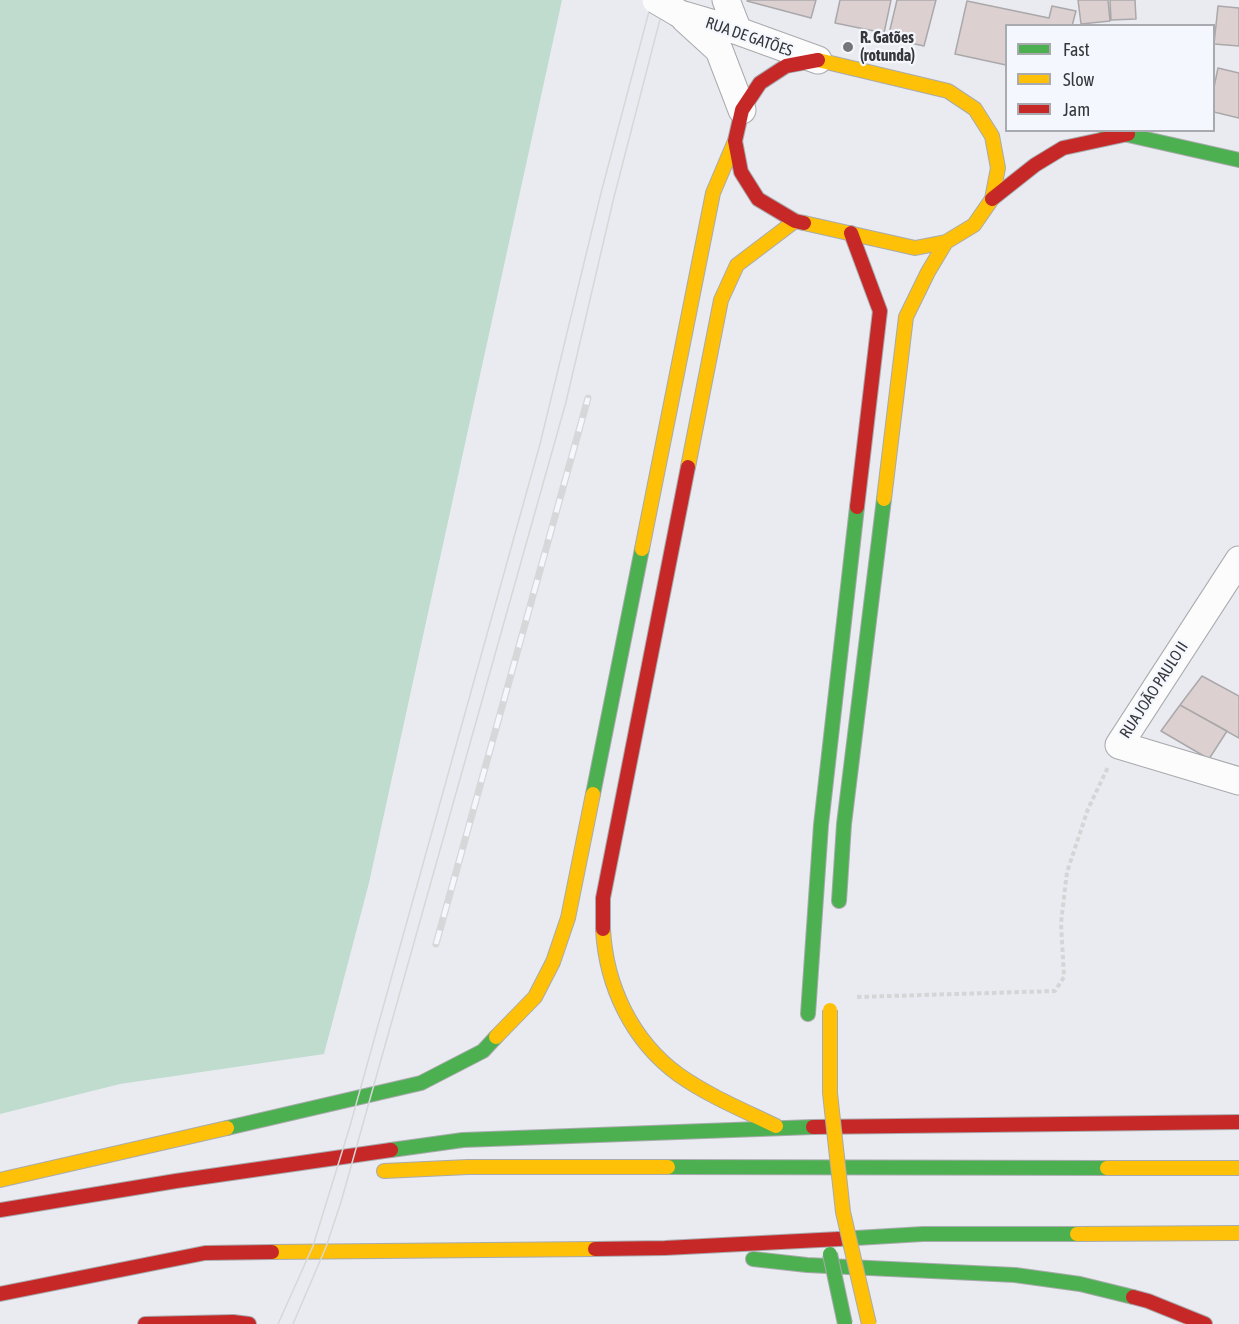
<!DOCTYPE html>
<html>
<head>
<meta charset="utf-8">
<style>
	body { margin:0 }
	#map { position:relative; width:1239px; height:1324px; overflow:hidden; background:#eaebf0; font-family:"Asap Condensed",sans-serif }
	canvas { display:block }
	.legend { position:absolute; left:1005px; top:24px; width:210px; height:108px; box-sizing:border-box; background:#f4f7fd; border:2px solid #a8aaaf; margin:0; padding:8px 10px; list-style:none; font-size:18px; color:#35373b }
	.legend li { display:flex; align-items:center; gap:12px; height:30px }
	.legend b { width:30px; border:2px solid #a8aaaf }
</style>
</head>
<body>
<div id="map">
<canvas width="1239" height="1324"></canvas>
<ul class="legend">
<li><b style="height:8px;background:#4caf50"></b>Fast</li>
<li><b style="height:8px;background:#ffc107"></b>Slow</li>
<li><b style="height:8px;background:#c62828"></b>Jam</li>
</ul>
</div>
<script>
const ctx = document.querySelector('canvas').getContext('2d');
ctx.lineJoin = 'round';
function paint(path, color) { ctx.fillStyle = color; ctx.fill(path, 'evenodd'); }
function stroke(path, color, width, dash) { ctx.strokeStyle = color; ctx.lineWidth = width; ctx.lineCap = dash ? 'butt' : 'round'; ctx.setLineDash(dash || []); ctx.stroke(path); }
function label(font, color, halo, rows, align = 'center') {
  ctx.font = font + ' "Asap Condensed",sans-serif'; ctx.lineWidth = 4.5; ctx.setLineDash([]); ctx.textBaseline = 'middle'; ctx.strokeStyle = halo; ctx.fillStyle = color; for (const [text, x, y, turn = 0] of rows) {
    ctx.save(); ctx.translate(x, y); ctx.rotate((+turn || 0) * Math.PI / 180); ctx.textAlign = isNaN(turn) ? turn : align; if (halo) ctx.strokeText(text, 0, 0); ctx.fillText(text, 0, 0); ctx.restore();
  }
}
paint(new Path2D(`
	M 0,0 L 562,0 L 369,883 L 324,1054 L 120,1084 L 0,1114 Z`), '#bfdccf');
const building = new Path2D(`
	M 748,0 L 816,0 L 811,18 L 747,1 Z
	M 840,0 L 891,0 L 884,33 L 835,23 Z
	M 897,0 L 936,0 L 924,46 L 888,38 Z
	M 1078,0 L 1108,0 L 1110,21 L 1081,24 Z
	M 1110,0 L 1135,0 L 1136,19 L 1111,20 Z
	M 967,1 L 1049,18 L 1052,6 L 1076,11 L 1072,26 L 1006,26 L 1006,65 L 955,54 Z
	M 1218,6 L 1239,8 L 1239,46 L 1214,44 Z
	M 1218,68 L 1239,73 L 1239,118 L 1214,112 L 1214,87 Z
	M 1202,676 L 1239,696 L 1239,738 L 1180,705 Z
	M 1180,705 L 1227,731 L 1209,759 L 1161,731 Z`);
paint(building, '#ddd0d1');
stroke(building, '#aaa8aa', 1.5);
const street = new Path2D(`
	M 726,0 L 738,31
	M 680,14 L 738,31 L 818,60
	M 685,19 L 719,50 L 742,110
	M 1239,560 L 1119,745 L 1239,781`);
const fast = new Path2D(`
	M 1106,130 L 1239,160
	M 593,794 L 642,549
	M 839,901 L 844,824 L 884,499
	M 808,1014 L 821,825 L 857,507
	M 227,1128 L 421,1083 L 483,1051 L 496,1037
	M 391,1150 L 463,1140 L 813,1127
	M 668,1167 L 1107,1168
	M 839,1239 L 923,1234 L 1077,1234
	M 753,1259 L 807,1265 L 1015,1275 L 1080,1284 L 1133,1297`);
const slow = new Path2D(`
	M 804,223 L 915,248 L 946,242 L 974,225 L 992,199 L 998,168 L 992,136 L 975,109 L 948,91 L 818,60
	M 688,467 L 721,300 L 737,265 L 795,221
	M 884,499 L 906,317 L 928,272 L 946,242
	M 642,549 L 713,193 L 735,141
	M 603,929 C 606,986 632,1041 679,1075 C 709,1096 743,1110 776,1126
	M 496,1037 L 535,997 L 553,962 L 568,918 L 593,794
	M 1107,1168 L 1239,1168
	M 384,1171 L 468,1167 L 668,1167
	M 0,1180 L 227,1128
	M 1077,1234 L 1239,1233
	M 272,1252 L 595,1249`);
const jam = new Path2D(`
	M 992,199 L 1035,165 L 1063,148 L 1128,134
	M 804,223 L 795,221 L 758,199 L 741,172 L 735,141 L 742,110 L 760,83 L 786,66 L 818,60
	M 851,233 L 880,311 L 857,507
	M 603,929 L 603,898 L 688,467
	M 813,1127 L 1239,1122
	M 0,1210 L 176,1181 L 391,1150
	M 595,1249 L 665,1248 L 839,1239
	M 0,1294 L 205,1253 L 272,1252
	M 1133,1297 L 1148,1301 L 1205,1324
	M 145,1324 L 233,1322 L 249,1324`);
stroke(street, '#a8aaad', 29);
stroke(fast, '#a8aaad', 16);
stroke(slow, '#a8aaad', 16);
stroke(jam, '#a8aaad', 16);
stroke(new Path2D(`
	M 857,997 L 1055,991 L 1064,977 L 1061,923 L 1067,872 L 1088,809 L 1108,767`), '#d4d5d6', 4, [4.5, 3]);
stroke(street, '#fcfcfd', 27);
stroke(fast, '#4caf50', 14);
stroke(slow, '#ffc107', 14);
stroke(jam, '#c62828', 14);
stroke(new Path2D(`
	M 278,1324 L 313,1246 L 350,1126 L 540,444 L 601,193 L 652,0
	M 293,1324 L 326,1247 L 341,1202 L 566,402 L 614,197 L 665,0`), '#d6d7d8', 1.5);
const rail = new Path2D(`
	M 436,944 L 588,398`);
stroke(rail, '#d6d7d8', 7);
stroke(rail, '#f4f7fd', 4.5, [14]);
const streetBridge = new Path2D(`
	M 656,0 L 680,14`);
const fastBridge = new Path2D(`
	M 830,1254 L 845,1324`);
const slowBridge = new Path2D(`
	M 830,1010 L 830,1093 L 843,1212 L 869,1324`);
stroke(streetBridge, '#a8aaad', 29, []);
stroke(fastBridge, '#a8aaad', 16, []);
stroke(slowBridge, '#a8aaad', 16, []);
stroke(streetBridge, '#fcfcfd', 27);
stroke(fastBridge, '#4caf50', 14);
stroke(slowBridge, '#ffc107', 14);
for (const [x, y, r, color] of [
	[848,47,6,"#74767a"]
]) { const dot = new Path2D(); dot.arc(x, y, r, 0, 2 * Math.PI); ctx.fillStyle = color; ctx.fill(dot); stroke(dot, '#f4f7fd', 2); }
label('16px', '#35373b', '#f4f7fd', [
	["RUA DE GATÕES",749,37,19],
	["RUA JOÃO PAULO II",1154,690,-57]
]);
label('bold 16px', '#35373b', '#f4f7fd', [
	["R. Gatões",860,38],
	["(rotunda)",860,56]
], 'left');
</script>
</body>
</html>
